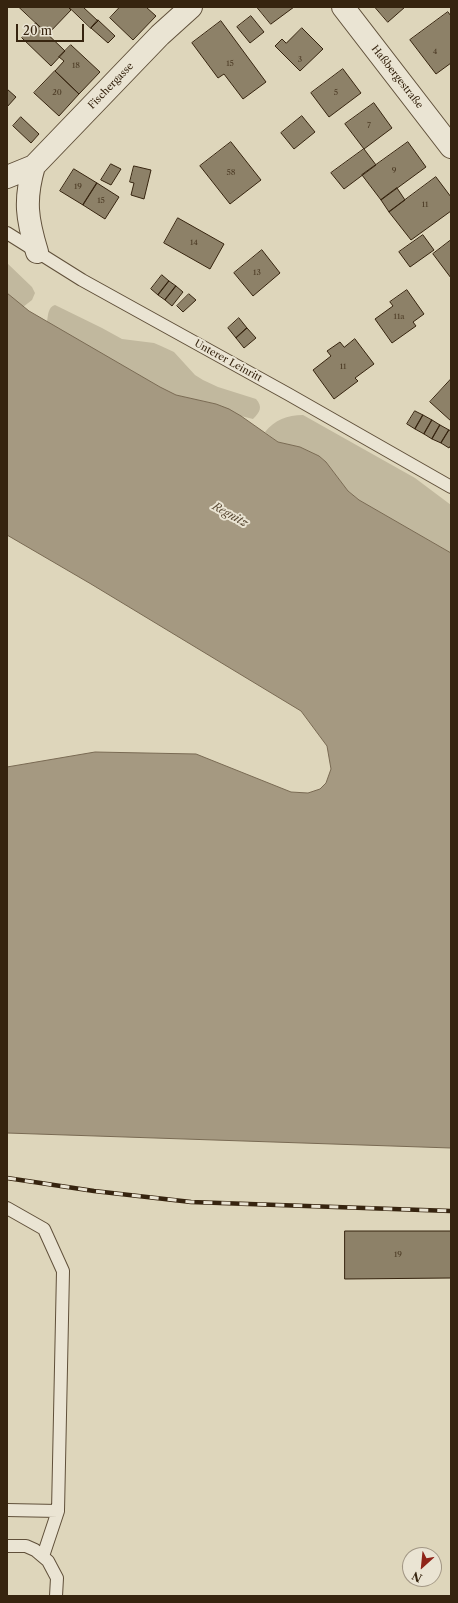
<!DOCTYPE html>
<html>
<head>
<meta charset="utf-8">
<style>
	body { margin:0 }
	#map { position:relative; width:458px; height:1603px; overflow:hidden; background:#ded6bb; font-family:"Libre Caslon Text",serif }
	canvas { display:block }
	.frame { position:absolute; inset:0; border:8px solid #36240f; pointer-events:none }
	.north { position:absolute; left:402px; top:1547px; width:40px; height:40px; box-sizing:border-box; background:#eae4d3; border:1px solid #a29785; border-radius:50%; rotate:207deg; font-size:11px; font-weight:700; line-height:16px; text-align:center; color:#36240f }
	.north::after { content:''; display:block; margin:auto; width:14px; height:18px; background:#8f2418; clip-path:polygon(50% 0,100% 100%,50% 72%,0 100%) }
	.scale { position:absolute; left:16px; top:24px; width:68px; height:18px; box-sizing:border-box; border:2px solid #36240f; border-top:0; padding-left:5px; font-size:12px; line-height:14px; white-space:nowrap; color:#36240f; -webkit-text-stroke:3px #eae4d3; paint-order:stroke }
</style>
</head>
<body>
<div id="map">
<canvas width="458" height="1603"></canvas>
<div class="frame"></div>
<div class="north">N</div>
<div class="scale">20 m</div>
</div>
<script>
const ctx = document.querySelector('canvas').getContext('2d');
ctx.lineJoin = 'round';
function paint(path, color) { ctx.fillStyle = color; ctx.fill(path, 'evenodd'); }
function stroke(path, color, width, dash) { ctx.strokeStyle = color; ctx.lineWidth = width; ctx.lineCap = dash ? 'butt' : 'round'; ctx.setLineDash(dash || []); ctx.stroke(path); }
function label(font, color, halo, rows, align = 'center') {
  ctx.font = font + ' "Libre Caslon Text",serif'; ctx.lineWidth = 4; ctx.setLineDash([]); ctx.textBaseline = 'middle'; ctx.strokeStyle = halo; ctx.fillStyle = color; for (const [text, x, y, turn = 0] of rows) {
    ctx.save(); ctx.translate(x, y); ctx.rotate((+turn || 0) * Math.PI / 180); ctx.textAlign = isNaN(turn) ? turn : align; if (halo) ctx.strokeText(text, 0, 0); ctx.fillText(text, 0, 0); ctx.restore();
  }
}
paint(new Path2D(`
	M 7,263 L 32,287 L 35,293 L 32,300 L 23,307 L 7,293 Z
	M 55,305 L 102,328 L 122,339 L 154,343 L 161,346 L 174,352 L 195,375 L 203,380 L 218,387 L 256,399 C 263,407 260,412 253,419 L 241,416 L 216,404 L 176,395 L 160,387 L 47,322 C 48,315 48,307 55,305 Z
	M 303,415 L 415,478 L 451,505 L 451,553 L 359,500 L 348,491 L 326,462 L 319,456 L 300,447 L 278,442 L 265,432 C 275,420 287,415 303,415 Z`), '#c1b89e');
const water = new Path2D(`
	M 7,293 L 29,311 L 160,387 L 176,395 L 216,404 L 229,409 L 241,416 L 278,442 L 300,447 L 319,456 L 326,462 L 348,491 L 359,500 L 451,553 L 451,1148 L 7,1133 L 7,767 L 95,752 L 196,754 L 291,792 L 308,793 L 320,789 L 326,783 L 331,769 L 327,746 L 301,711 L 91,584 L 7,535 Z`);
paint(water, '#a59981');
stroke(water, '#796a53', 1);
const building = new Path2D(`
	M 19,7 L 68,7 L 71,10 L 48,34 Z
	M 69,7 L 83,7 L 98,21 L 91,28 Z
	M 120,7 L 146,7 L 156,16 L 133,40 L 110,18 Z
	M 257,7 L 294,7 L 271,24 Z
	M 375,7 L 405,7 L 388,22 Z
	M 448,12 L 451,16 L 451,63 L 436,74 L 410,40 Z
	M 251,16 L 264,32 L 250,43 L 237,27 Z
	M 98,20 L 115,36 L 108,43 L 91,28 Z
	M 221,21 L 266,82 L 243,99 L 224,74 L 218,78 L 192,43 Z
	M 36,23 L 65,51 L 51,66 L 22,38 Z
	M 302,28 L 323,49 L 300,71 L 275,46 L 282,39 L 286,43 Z
	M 71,45 L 100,72 L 79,94 L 55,71 L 64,61 L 59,57 Z
	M 343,69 L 361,93 L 329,117 L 311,93 Z
	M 55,71 L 79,94 L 59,116 L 34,93 Z
	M 7,89 L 16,97 L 7,107 Z
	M 374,103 L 392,128 L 364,149 L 345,124 Z
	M 302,116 L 315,132 L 294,149 L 281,133 Z
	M 21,117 L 39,134 L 31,143 L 13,126 Z
	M 231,142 L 261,180 L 230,204 L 200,166 Z
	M 408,142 L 426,167 L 381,200 L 362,175 Z
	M 364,149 L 376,165 L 344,189 L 331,173 Z
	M 111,164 L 121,169 L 111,185 L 101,180 Z
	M 134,166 L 151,170 L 144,199 L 131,195 L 134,183 L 130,182 Z
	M 74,169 L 97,183 L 83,205 L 60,191 Z
	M 436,177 L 451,197 L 451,211 L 411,240 L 389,212 Z
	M 97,183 L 119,197 L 105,219 L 83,205 Z
	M 397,188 L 405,200 L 389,212 L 381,200 Z
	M 178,218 L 224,244 L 210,269 L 164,243 Z
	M 423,235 L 434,250 L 410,267 L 399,252 Z
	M 451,240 L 451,278 L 433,254 Z
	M 262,250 L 280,273 L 253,296 L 234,273 Z
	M 162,275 L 169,281 L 158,295 L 151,289 Z
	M 169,281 L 176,286 L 165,300 L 158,295 Z
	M 176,286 L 183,292 L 172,306 L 165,300 Z
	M 407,290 L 424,314 L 413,322 L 416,326 L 392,343 L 375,319 L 393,306 L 390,302 Z
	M 189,294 L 196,300 L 183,312 L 177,306 Z
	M 239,318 L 247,328 L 236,338 L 228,328 Z
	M 247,328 L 256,338 L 244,348 L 236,338 Z
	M 355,339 L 374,364 L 355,378 L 358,381 L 334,399 L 313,370 L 331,356 L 327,351 L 340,342 L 344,347 Z
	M 451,379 L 451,421 L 430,402 Z
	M 415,411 L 423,415 L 415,429 L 407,424 Z
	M 423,415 L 432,420 L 424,434 L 415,429 Z
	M 432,420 L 440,425 L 432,439 L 424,434 Z
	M 440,425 L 449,430 L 441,443 L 432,439 Z
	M 449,430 L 451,431 L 451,445 L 449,448 L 441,443 Z
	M 345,1231 L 451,1231 L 451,1278 L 345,1279 Z`);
paint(building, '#8d8168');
stroke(building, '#36240f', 1);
const lane = new Path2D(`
	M 7,233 L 82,280 L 288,394 L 451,487
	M 7,1208 L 44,1229 L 63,1271 L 58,1511 L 43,1556
	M 7,1510 L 58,1511
	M 7,1546 L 26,1546 L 35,1550 L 48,1561 L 57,1578 L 56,1596`);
const street = new Path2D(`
	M 343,7 L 451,147
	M 34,166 C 24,200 27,219 37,252
	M 7,177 L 34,166 L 160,35 L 191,7`);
stroke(lane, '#60503a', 14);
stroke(street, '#60503a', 24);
stroke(lane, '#eae4d3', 12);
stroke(street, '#eae4d3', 22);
const rail = new Path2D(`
	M 7,1178 L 94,1191 L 191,1202 L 451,1211`);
stroke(rail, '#36240f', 4.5);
stroke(rail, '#eae4d3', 3, [9]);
label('8px', '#4c3b25', null, [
	["4",435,52],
	["3",300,60],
	["15",230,64],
	["18",76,66],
	["20",57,93],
	["5",336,93],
	["7",369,126],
	["9",394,171],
	["58",231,173],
	["19",78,187],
	["15",101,201],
	["11",425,205],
	["14",194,243],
	["13",257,273],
	["11a",399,317],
	["11",343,367],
	["19",398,1255]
]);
label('10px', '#36240f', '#eae4d3', [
	["Haßbergestraße",397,77,52],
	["Fischergasse",111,86,-46],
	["Unterer Leinritt",228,361,29]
]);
label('italic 11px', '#574731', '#eae4d3', [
	["Regnitz",230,515,29]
]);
</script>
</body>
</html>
